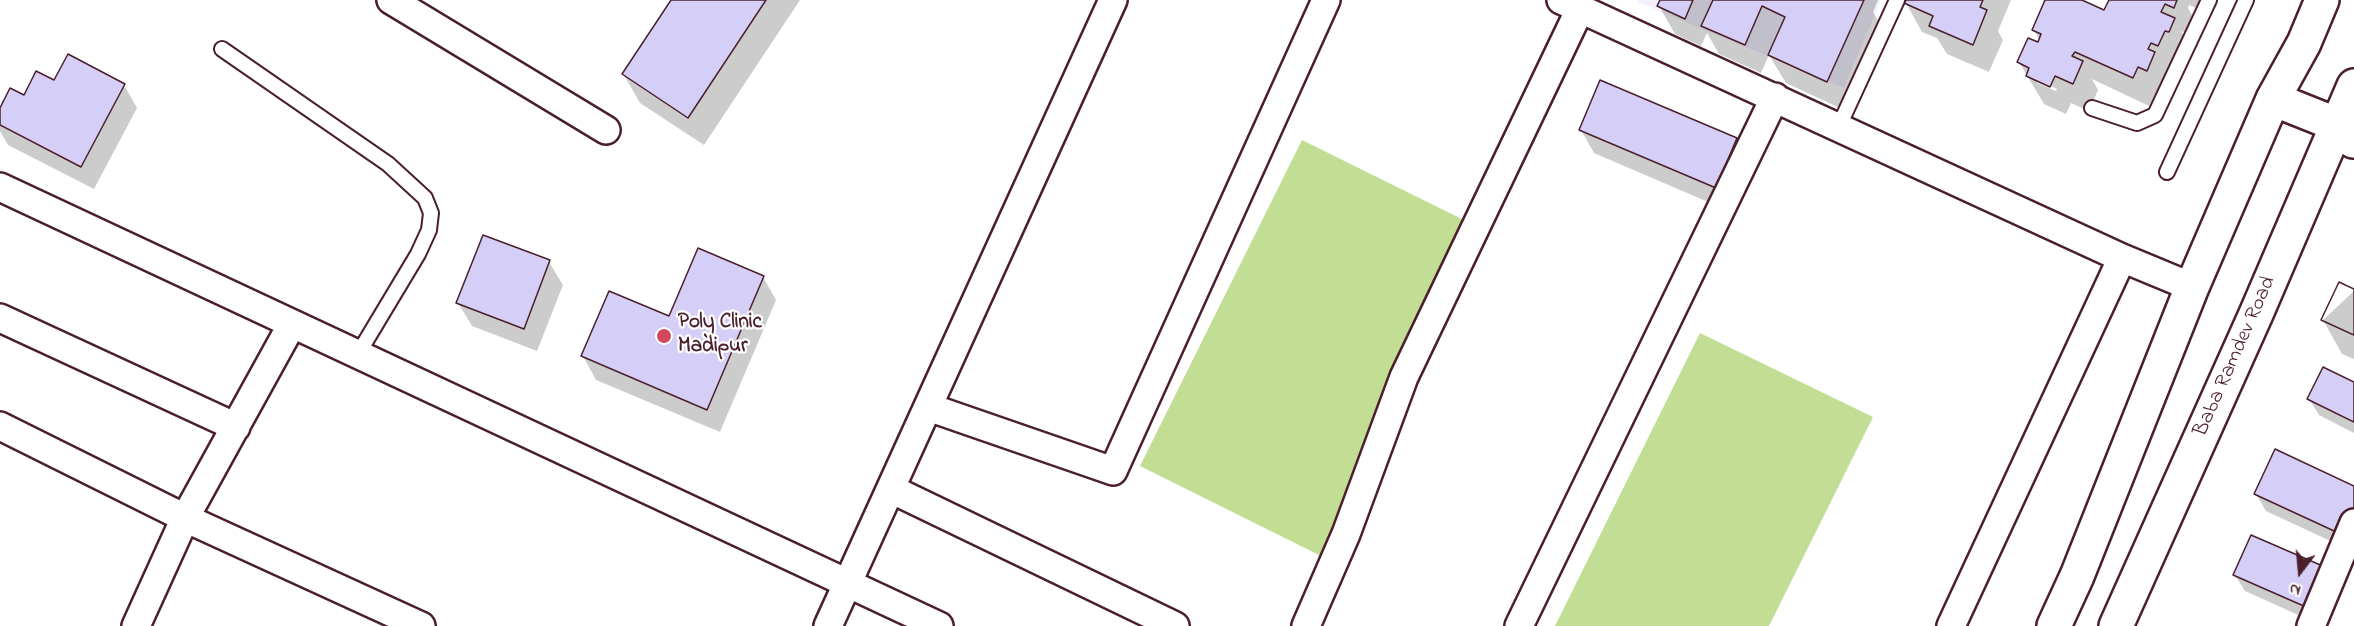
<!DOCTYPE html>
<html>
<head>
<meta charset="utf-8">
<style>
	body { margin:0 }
	#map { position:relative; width:2354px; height:626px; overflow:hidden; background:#fff; font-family:"Indie Flower",sans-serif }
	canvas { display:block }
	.north { position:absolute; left:2270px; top:542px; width:60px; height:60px; -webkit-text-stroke:4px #fff; paint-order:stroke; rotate:196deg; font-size:16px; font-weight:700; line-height:24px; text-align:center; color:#4a1f2b }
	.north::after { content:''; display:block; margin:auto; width:21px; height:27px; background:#4a1f2b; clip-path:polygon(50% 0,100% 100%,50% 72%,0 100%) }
</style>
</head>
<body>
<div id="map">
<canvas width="2354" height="626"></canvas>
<div class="north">N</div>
</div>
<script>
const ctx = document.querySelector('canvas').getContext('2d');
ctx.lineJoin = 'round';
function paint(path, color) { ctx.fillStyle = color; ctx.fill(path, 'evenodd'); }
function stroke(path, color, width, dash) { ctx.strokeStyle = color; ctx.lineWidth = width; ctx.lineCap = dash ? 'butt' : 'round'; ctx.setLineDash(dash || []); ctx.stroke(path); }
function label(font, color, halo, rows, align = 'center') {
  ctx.font = font + ' "Indie Flower",sans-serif'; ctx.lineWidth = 4.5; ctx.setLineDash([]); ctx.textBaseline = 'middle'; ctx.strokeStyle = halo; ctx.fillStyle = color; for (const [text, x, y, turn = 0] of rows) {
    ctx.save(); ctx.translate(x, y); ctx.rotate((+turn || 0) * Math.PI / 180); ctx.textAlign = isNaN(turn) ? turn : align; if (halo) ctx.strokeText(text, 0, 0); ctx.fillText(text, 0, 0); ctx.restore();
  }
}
paint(new Path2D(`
	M 1639,0 L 1881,0 L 1844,88 L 1638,2 Z`), '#f2f1fd');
paint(new Path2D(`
	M 1302,140 L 1482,229 L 1321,556 L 1140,466 Z
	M 1700,333 L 1873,417 L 1769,626 L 1555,626 Z`), '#c2dd94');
paint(new Path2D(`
	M 673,0 L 800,0 L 704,145 L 640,103 L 624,75 Z
	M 1661,0 L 1878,0 L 1873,12 L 1881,26 L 1844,110 L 1786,83 L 1769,55 L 1761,73 L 1719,54 L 1707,33 L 1701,46 L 1675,34 L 1659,6 Z
	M 1908,0 L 2011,0 L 1998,31 L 2003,40 L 1989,72 L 1947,54 L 1937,38 L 1922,32 L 1906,3 Z
	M 2047,0 L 2078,0 L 2105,12 L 2110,0 L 2206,0 L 2201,10 L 2189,5 L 2188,8 L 2196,22 L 2190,35 L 2181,31 L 2191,47 L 2174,74 L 2167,71 L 2166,74 L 2170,81 L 2163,98 L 2155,94 L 2149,106 L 2092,79 L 2098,90 L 2089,111 L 2071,103 L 2066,114 L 2044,104 L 2019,62 L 2039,44 L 2040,41 L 2034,30 ZM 2037,79 L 2057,89 L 2056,91 L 2037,83 Z
	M 55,82 L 124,85 L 137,108 L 94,189 L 8,145 L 0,131 L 0,111 Z
	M 1581,130 L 1736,140 L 1750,163 L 1729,211 L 1594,153 Z
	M 484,237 L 549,262 L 563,285 L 537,351 L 472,326 L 458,303 Z
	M 763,277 L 776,300 L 720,432 L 596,380 L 583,356 Z
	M 2354,291 L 2354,359 L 2342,354 L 2323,320 Z
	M 2354,384 L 2354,433 L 2319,415 L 2309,399 Z
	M 2354,488 L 2354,552 L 2266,511 L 2256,494 Z
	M 2323,568 L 2316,623 L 2245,591 L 2235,575 Z`), '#0003');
const building = new Path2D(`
	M 671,0 L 766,0 L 688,118 L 622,74 Z
	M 1660,0 L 1693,0 L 1685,19 L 1657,6 Z
	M 1713,0 L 1864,0 L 1827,82 L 1768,55 L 1785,17 L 1762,6 L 1745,45 L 1701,26 Z
	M 1906,0 L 1983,0 L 1980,7 L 1987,10 L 1973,45 L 1929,26 L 1933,16 L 1904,3 Z
	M 2045,0 L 2082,0 L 2104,10 L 2109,0 L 2177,0 L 2174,8 L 2165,4 L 2161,12 L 2175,18 L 2169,32 L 2165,31 L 2158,46 L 2151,43 L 2148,49 L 2155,52 L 2147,71 L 2138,67 L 2133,78 L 2075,52 L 2072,56 L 2083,61 L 2073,84 L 2055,76 L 2050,87 L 2026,76 L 2029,68 L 2017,62 L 2028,38 L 2038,42 L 2041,34 L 2032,30 Z
	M 68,54 L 125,84 L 81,167 L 0,125 L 0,108 L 10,88 L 24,95 L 36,71 L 54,80 Z
	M 1600,80 L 1737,138 L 1716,188 L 1579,130 Z
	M 483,235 L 550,260 L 524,329 L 456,303 Z
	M 698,248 L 764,276 L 707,410 L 581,356 L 609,291 L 669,316 Z
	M 2339,282 L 2354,289 L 2354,335 L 2321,320 Z
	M 2339,282 L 2354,289 L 2354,335 L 2321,320 Z
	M 2323,367 L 2354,382 L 2354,422 L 2307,399 Z
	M 2275,449 L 2354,486 L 2354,517 L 2345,536 L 2254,494 Z
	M 2251,535 L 2325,567 L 2306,607 L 2233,575 Z`);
paint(building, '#d5cff7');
stroke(building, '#4a1f2b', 1.5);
const lane = new Path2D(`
	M 222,49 L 388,164 L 425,198 L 431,213 L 429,230 L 418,254 L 358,354
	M 2092,108 L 2137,123 L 2155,115 L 2209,0
	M 1839,126 L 1897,0
	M 2167,172 L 2246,0`);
const street = new Path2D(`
	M 391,0 L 606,130
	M 1561,0 L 2122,258 L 2192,287
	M 0,187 L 939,626
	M 0,318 L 236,427
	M 928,407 L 1113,471 L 1326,0
	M 0,426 L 185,518 L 421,626
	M 891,489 L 1175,626
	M 136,626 L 185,518 L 292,324
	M 828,626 L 1113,0
	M 1306,626 L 1346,534 L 1404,377 L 1580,9
	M 1519,626 L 1775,97
	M 1951,626 L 2122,258
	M 2311,626 L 2354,523`);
const secondary = new Path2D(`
	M 2273,99 L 2338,125 L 2353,141
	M 2054,626 L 2077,576 L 2192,287 L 2273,99 L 2304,43 L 2322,0
	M 2116,626 L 2256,314 L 2354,86`);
stroke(lane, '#4a1f2b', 18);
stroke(street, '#4a1f2b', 32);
stroke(secondary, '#4a1f2b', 38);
stroke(lane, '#fff', 14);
stroke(street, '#fff', 27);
stroke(secondary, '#fff', 33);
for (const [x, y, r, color] of [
	[664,336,8,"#d1495b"]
]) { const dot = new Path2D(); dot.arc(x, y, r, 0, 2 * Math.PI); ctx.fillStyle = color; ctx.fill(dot); stroke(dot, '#fff', 2); }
label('bold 21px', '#4a1f2b', '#fff', [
	["Poly Clinic",678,324],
	["Madipur",678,348]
], 'left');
label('21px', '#4a1f2b', '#fff', [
	["Baba Ramdev Road",2236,357,-66]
]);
</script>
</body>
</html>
